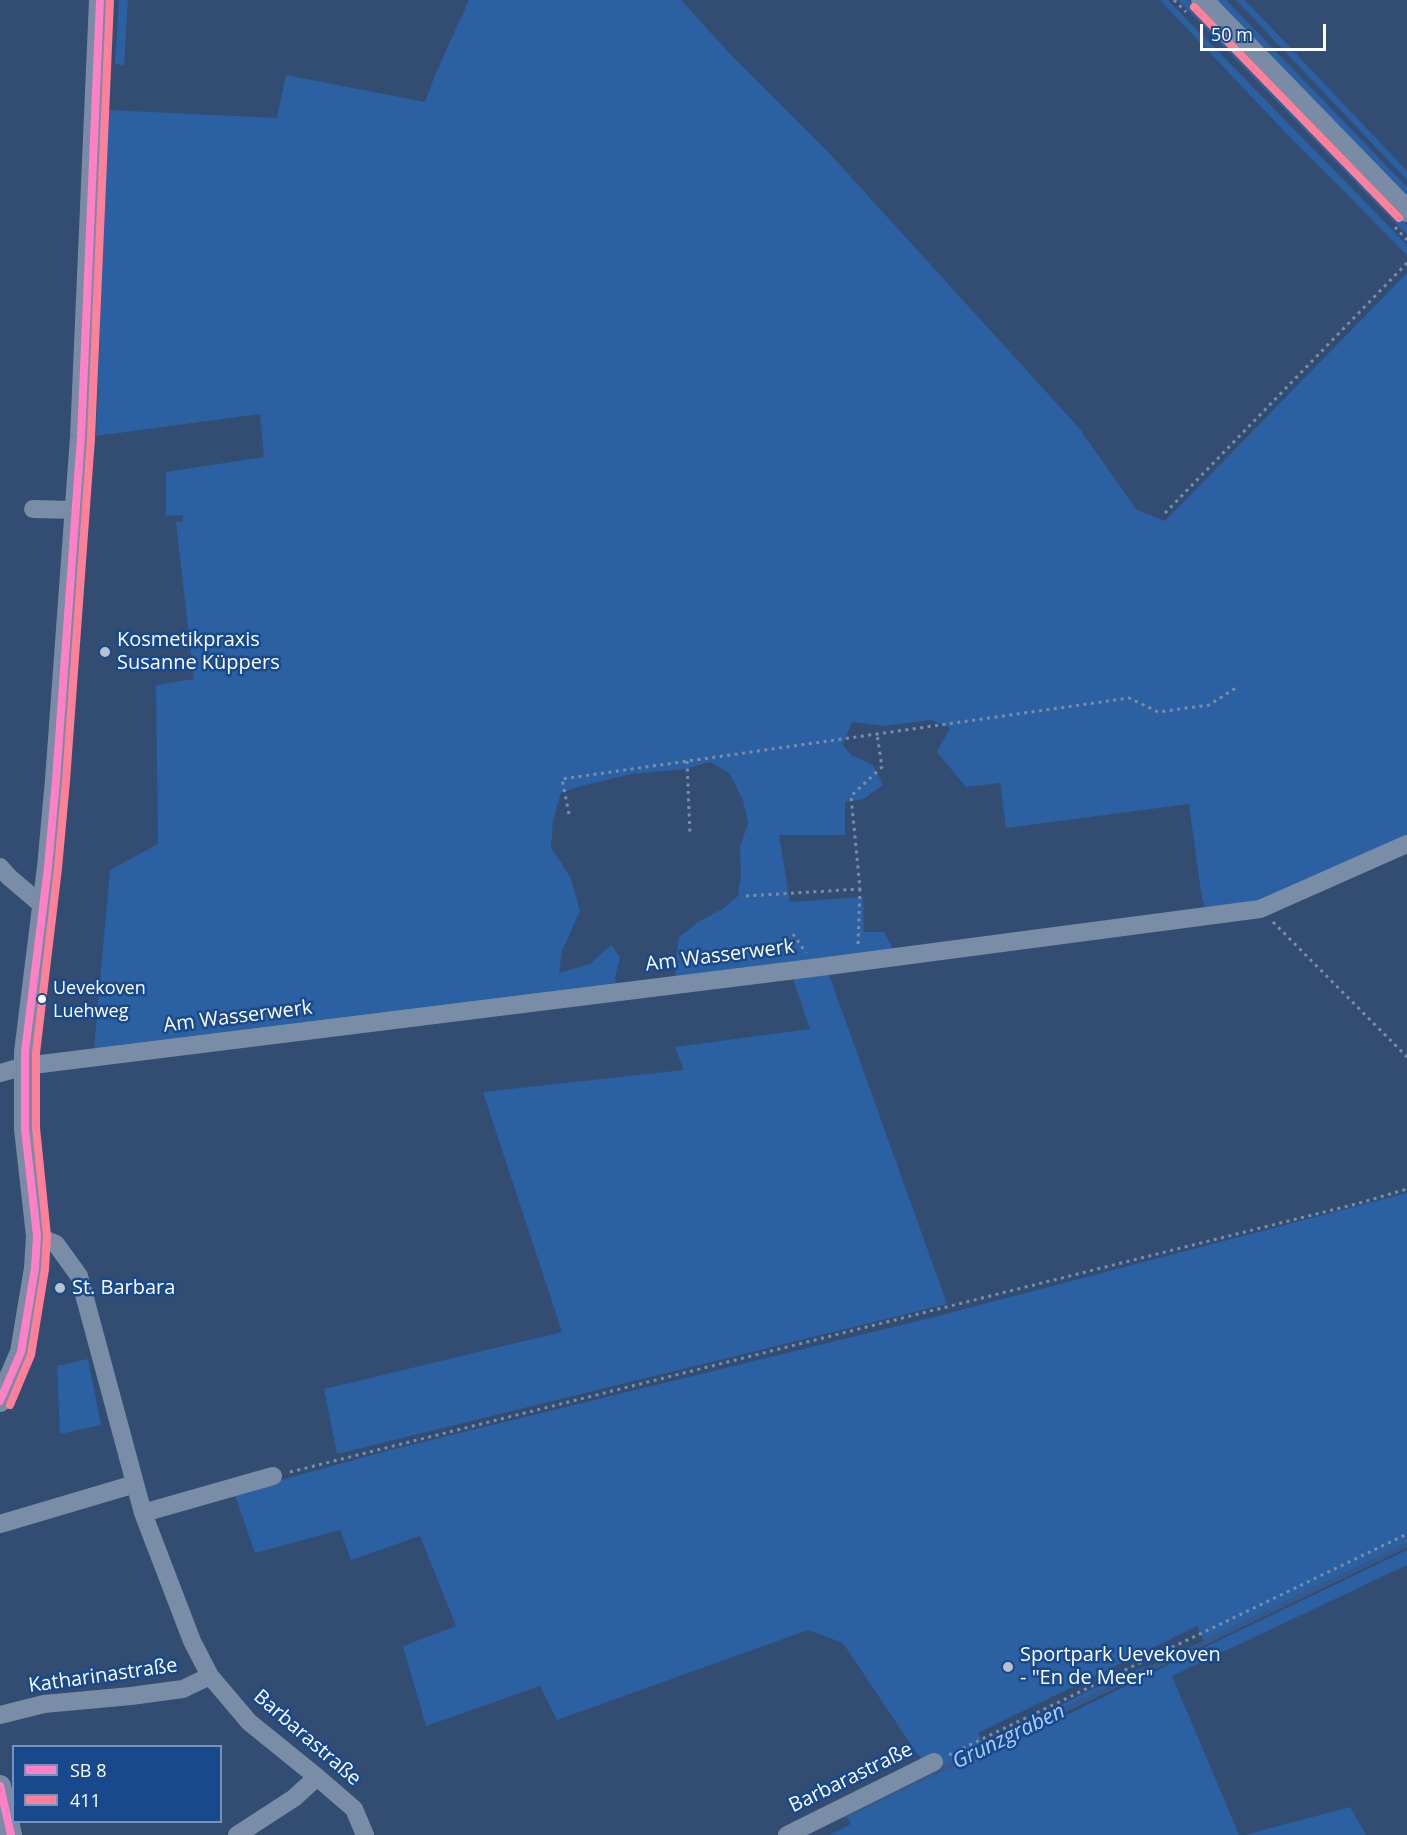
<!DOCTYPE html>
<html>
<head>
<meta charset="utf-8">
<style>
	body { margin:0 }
	#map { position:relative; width:1407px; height:1835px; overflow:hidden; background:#334d72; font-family:"Open Sans",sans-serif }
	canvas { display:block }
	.legend { position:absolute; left:12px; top:1745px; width:210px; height:78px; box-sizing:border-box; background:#18498d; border:2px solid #7492bb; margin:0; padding:8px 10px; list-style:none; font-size:18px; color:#fff }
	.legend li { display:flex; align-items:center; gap:12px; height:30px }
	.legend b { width:30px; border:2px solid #7492bb }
	.scale { position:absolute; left:1200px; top:24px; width:126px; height:27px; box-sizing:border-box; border:3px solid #fff; border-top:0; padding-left:8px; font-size:18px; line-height:21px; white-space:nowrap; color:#fff; -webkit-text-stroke:4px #18498d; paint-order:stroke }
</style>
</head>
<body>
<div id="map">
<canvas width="1407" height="1835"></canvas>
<ul class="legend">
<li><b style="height:8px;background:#ff80c5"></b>SB 8</li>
<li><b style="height:8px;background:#ff8098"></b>411</li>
</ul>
<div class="scale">50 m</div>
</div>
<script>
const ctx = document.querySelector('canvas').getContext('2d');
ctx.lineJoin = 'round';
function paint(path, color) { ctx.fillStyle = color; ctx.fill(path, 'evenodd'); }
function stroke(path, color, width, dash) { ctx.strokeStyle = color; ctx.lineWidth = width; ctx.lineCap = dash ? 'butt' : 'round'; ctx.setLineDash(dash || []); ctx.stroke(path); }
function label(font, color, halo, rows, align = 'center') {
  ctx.font = font + ' "Open Sans",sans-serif'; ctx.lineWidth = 5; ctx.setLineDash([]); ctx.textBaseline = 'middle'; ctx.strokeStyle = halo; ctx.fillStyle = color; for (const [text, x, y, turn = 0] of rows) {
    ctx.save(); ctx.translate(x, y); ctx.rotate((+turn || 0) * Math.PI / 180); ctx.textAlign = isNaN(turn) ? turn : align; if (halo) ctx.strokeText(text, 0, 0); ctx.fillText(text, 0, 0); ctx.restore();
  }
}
paint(new Path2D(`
	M 119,0 L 128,0 L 124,65 L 115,64 Z
	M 469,0 L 681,0 L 732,56 L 830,154 L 1079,428 L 1137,510 L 1165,521 L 1407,273 L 1407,837 L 1265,900 L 1205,910 L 1201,892 L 1189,804 L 1006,828 L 1000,783 L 966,787 L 937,752 L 950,728 L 931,720 L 884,726 L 852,722 L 843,745 L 851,755 L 873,765 L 883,785 L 863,799 L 845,802 L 845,835 L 779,835 L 790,902 L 863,897 L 864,932 L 884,932 L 894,951 L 676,977 L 675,967 L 679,937 L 700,921 L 724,908 L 738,896 L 741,875 L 740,847 L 748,823 L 743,800 L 729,773 L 710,762 L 685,769 L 632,774 L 578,787 L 561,793 L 553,820 L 551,848 L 570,876 L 580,911 L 562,951 L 559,973 L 590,964 L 611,945 L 620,957 L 615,977 L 616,984 L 94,1049 L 110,870 L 158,844 L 156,685 L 194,679 L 176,522 L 183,521 L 183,515 L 166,516 L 166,472 L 264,457 L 260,414 L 96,436 L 108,110 L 277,118 L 286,75 L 425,102 L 435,75 Z
	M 1160,0 L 1168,0 L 1407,245 L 1407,255 L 1285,132 Z
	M 1178,0 L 1188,0 L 1407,225 L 1407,235 Z
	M 1215,0 L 1226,0 L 1407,187 L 1407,199 Z
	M 1236,0 L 1245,0 L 1407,171 L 1407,180 Z
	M 828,972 L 947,1304 L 337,1454 L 324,1389 L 562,1332 L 483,1092 L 684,1070 L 675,1047 L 810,1029 L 792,976 Z
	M 1407,1193 L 1407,1544 L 1204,1641 L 1197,1626 L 978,1733 L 988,1754 L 1164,1667 L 1407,1550 L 1407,1565 L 1172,1676 L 1239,1835 L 829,1835 L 851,1824 L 843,1810 L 925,1762 L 916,1752 L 843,1643 L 808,1630 L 557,1720 L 540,1686 L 426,1726 L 403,1646 L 456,1626 L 420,1536 L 351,1560 L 340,1530 L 255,1553 L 234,1493 L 390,1450 L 934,1317 Z
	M 88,1359 L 101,1425 L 60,1434 L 57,1366 Z
	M 1158,1663 L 1002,1739 L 1003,1734 L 1118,1676 Z
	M 1350,1807 L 1366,1835 L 1245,1835 Z`), '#2b60a3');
stroke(new Path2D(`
	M 845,1816 L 1407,1545`), '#35598a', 5);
stroke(new Path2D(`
	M 1174,0 L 1186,12
	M 1395,227 L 1407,240
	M 1165,513 L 1407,263
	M 687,761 L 690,836
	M 569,814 L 562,779 L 1129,698 L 1158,712 L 1209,705 L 1239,686
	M 746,896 L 860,889 L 851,796 L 882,767 L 877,734
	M 1273,922 L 1407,1057
	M 793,934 L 806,953
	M 858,944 L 860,889
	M 290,1472 L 1356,1204 L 1407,1189
	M 949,1755 L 1407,1534`), '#7a8da6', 3, [3, 4.5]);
stroke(new Path2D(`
	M 33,509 L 75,510
	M 0,867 L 9,877 L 43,906
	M 0,1073 L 25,1066 L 820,967 L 1260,909 L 1407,844
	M 37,1236 L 56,1244 L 79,1276 L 143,1513 L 192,1641 L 210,1676 L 249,1722 L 317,1777 L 354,1809 L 365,1835
	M 143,1513 L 273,1476
	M 0,1524 L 135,1484
	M 0,1715 L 44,1704 L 131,1696 L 183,1689 L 210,1676
	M 237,1835 L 294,1798 L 317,1777
	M 787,1835 L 934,1762`), '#7a8da6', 18);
stroke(new Path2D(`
	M 1202,0 L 1407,211
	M 0,1401 L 21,1352 L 35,1268 L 37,1236 L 25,1129 L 25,1052 L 48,867 L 56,780 L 81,437 L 100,0
	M 0,1786 L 11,1835`), '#798ba5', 22);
stroke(new Path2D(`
	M 0,1401 L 21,1352 L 35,1268 L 37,1236 L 25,1129 L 25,1052 L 48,867 L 56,780 L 81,437 L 100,0
	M 0,1786 L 11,1835`), '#ff80c5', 8);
stroke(new Path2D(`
	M 1194,7 L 1399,218
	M 10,1405 L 31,1355 L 45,1269 L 47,1236 L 36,1128 L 36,1053 L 58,868 L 66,781 L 91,438 L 110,0`), '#ff8098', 8);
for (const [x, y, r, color] of [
	[105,652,6,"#b8c1ce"],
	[42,999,5,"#fff"],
	[60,1288,6,"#b8c1ce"],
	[1008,1667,6,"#b8c1ce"]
]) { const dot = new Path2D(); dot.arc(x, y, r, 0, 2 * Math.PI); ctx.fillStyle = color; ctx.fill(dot); stroke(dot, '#18498d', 2); }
label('18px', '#fff', '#18498d', [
	["Uevekoven",53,989],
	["Luehweg",53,1012]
], 'left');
label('20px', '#fff', '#18498d', [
	["Kosmetikpraxis",117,640],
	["Susanne Küppers",117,663],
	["St. Barbara",72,1288],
	["Sportpark Uevekoven",1020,1655],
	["- \"En de Meer\"",1020,1678]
], 'left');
label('20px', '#fff', '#18498d', [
	["Am Wasserwerk",720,956,-7],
	["Am Wasserwerk",238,1017,-7],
	["Katharinastraße",103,1676,-8],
	["Barbarastraße",307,1738,41],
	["Barbarastraße",851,1778,-26]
]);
label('italic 21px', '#aecef6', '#18498d', [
	["Grunzgraben",1009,1737,-26]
]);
</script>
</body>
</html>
